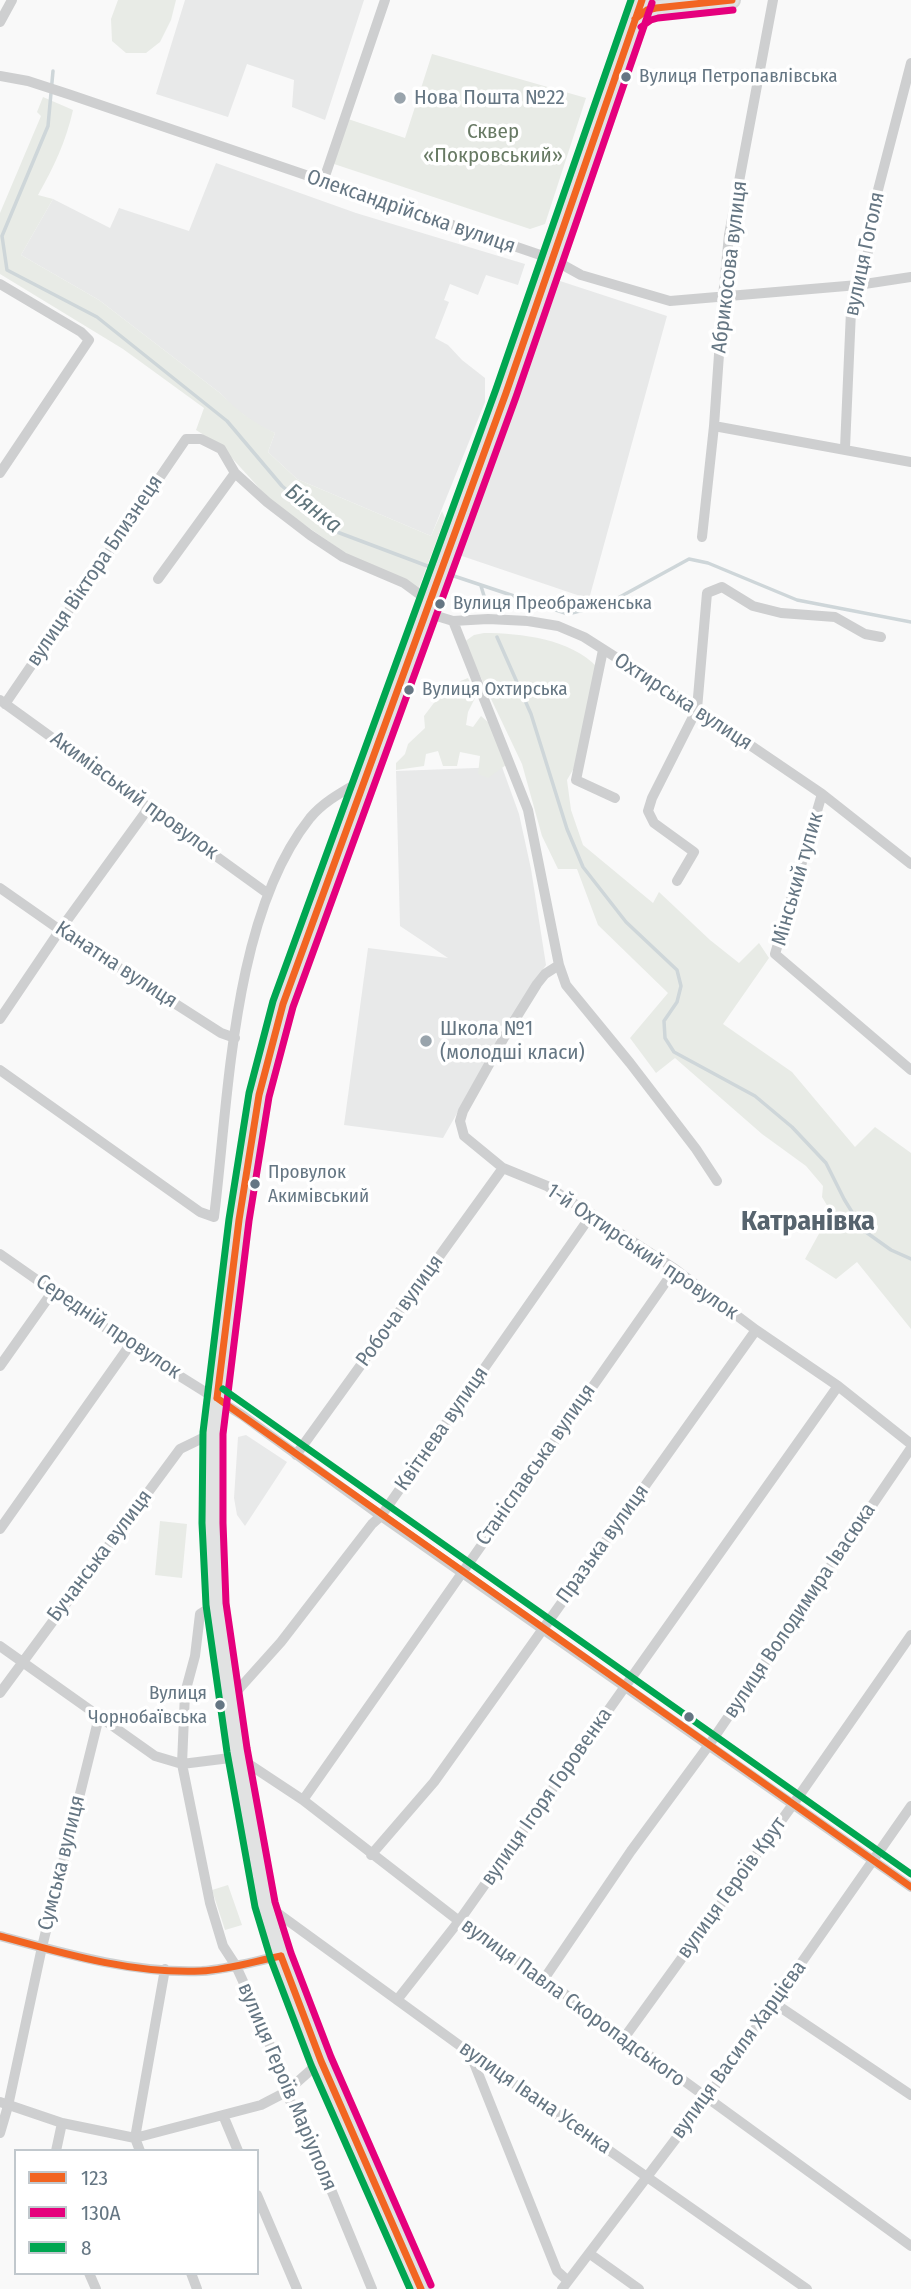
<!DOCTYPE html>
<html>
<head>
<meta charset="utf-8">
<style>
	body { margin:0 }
	#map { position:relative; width:911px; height:2289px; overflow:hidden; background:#f9f9f9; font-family:"Fira Sans Condensed",sans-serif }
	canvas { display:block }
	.legend { position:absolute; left:14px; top:2149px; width:245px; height:126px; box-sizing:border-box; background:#fff; border:2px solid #c1c8cd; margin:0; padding:9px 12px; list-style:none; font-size:21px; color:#657683 }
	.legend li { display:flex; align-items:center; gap:14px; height:35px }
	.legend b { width:35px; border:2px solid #c1c8cd }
</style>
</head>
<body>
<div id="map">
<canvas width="911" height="2289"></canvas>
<ul class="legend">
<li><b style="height:9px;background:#f26522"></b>123</li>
<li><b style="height:9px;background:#e5007d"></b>130А</li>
<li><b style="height:9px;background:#00a651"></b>8</li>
</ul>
</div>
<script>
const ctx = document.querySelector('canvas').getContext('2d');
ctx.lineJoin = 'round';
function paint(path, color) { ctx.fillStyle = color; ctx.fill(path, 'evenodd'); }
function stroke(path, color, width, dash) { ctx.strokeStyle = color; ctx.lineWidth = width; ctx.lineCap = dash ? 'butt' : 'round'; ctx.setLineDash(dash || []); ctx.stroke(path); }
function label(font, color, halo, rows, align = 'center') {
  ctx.font = font + ' "Fira Sans Condensed",sans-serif'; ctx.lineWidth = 7; ctx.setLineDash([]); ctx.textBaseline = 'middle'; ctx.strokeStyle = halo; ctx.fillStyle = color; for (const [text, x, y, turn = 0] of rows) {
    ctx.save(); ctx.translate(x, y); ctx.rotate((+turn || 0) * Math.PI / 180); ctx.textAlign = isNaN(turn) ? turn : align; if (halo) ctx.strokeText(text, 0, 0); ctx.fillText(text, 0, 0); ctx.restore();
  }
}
paint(new Path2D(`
	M 185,0 L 364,0 L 325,120 L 292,107 L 294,80 L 247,64 L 228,117 L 156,94 Z
	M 216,163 L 356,213 L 525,264 L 518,285 L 486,275 L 478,295 L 450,284 L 444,300 L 449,302 L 435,338 L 448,345 L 462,360 L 485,378 L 485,402 L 431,536 L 297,479 L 268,452 L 275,433 L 259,426 L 233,407 L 220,393 L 99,300 L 21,255 L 53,199 L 110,228 L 119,208 L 189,231 Z
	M 560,281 L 667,316 L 589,599 L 459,555 Z
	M 502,767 L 519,814 L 531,869 L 546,965 L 507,1024 L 497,1027 L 495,1031 L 497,1043 L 443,1138 L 344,1125 L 368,948 L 448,958 L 400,926 L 396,771 Z
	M 246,1435 L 287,1462 L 245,1526 L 237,1515 L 234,1498 L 238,1437 Z`), '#e8e9e9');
paint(new Path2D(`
	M 118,0 L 176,0 L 171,20 L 160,42 L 146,53 L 126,53 L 112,41 L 111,19 Z
	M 432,54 L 586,98 L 545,224 L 530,229 L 334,164 L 348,119 L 405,138 Z
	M 43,97 L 73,110 C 66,141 54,167 38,195 L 53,199 L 21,255 L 99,300 L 220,393 C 236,410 254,423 275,433 L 268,452 L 297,479 L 431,536 L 442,511 L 445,518 L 418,590 L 345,553 L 272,502 L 220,445 L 196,430 L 204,408 L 123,349 L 0,274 L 0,213 L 41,116 L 37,112 Z
	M 484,633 C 521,633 571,639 597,667 L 574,768 L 567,780 L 571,810 L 583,845 L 653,903 L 659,892 L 710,940 L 739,963 L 759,943 L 769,958 L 723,1024 L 792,1072 L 855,1147 L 875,1127 L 911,1153 L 911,1329 L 857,1262 L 836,1279 L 805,1259 L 831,1212 L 822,1197 L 823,1186 L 806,1166 L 762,1134 L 675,1058 L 656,1073 L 630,1038 L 668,993 L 598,925 L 577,869 L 558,869 L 542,836 L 522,764 L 464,642 L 474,635 Z
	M 468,678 L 476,696 L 468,712 L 466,725 L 473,727 L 481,716 L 489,723 L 506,765 L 488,778 L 478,774 L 480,756 L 460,752 L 457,766 L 443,766 L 438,751 L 426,754 L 424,766 L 396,770 L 396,763 L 405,754 L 408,744 L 425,728 L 424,716 L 446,687 Z
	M 160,1521 L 187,1524 L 182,1578 L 155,1575 Z
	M 228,1885 L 242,1925 L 225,1930 L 212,1890 Z`), '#e8ebe6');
stroke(new Path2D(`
	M 53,71 L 48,126 L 2,236 L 7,270 L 97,317 L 227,421 L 282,486 L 337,532 L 438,570
	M 445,573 L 568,614 L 607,604 L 689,559 L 708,563 L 797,600 L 911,622
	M 481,586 L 488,609
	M 497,637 L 531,714 L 567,829 L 583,867 L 626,922 L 677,970 L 681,986 L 677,1002 L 664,1021 L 665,1038 L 674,1052 L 755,1096 L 792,1127 L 826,1163 L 844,1199 L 863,1230 L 891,1250 L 911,1259`), '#ced6d9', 3.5);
const major = new Path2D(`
	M 635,19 L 647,10 L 656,8 L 732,0
	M 421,2289 L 321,2061 L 281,1956 L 265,1904 L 237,1750 L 216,1604 L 212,1523 L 213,1433 L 239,1220 L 259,1095 L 283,1004 L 506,393 L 642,0`);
stroke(major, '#d5d6d7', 18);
stroke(new Path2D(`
	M 0,22 L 12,0
	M 0,76 L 28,81 L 71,95 L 552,259 L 581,275 L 670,301 L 858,285 L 911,277
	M 323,182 L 385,0
	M 0,284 L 81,332 L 89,340 L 0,473
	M 714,426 L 911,462
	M 845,448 L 851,311 L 866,263 L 878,190 L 911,63
	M 702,537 L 714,426 L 723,297 L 729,235 L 773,0
	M 158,579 L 235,473
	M 427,613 L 453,621 L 488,619 L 528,621 L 558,626 L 584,637 L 697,709 L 822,794 L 911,864
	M 453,621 L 528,810 L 559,965 L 566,985 L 630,1063 L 696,1149 L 717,1181
	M 603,650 L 576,780 L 615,798
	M 0,700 L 267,893
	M 5,704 L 186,439 L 201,439 L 221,449 L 235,473 L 267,502 L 310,535 L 343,557 L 404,583 L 430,602
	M 822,794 L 775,954 L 911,1070
	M 677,881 L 694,852 L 654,823 L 648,811 L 652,798 L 697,709 L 707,593 L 722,587 L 753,606 L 781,613 L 835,617 L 865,634 L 881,637
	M 0,888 L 60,930 L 221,1033 L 235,1038
	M 559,965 L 545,974 L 537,984 L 506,1034 L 463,1111 L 460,1121 L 464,1136 L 503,1168 L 547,1186 L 675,1269 L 756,1330 L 838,1386 L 911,1444
	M 0,1019 L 60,930 L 150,806
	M 0,1070 L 200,1212 L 214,1217 C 229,1096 232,916 310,818 C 325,800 346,790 366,778
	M 0,1254 L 130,1345 L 242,1415 L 381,1516 L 911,1887
	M 0,1366 L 53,1291
	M 296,1455 L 503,1168
	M 0,1529 L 130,1345
	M 216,1604 L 200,1614 L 195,1656 L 185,1693 L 182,1764 L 210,1903 L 223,1946 L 236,1966 L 263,2025 L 286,2092 L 325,2175 L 372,2289
	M 0,1646 L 155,1756 L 182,1764 L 238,1757 L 303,1800 L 459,1921 L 544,1979 L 911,2246
	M 0,1693 L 180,1449 L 213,1433
	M 229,1700 L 281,1642 L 372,1524 L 381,1516 L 592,1214
	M 303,1800 L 675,1269
	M 371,1855 L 434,1782 L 756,1330
	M 265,1904 L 470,2053 L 807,2289
	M 0,1936 C 63,1953 135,1974 202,1971 C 228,1969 255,1961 281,1956
	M 544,1979 L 631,1851 L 709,1745 L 911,1448
	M 397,2000 L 459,1921 L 838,1386
	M 774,2003 L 911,2095
	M 624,2038 L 794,1803 L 911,1635
	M 470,2053 L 557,2271 L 568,2281
	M 0,2102 L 62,2123 L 135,2138 L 261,2105 L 286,2092 L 321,2061
	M 223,2115 L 238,2151
	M 0,2133 L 8,2106 L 42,1947 L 99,1717
	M 56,2151 L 62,2123
	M 140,2151 L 135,2138 L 165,1969
	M 257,2195 L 297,2289
	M 590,2254 L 639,2289
	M 89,2273 L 96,2289
	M 191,2273 L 197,2289
	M 562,2289 L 706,2099 L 911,1806`), '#cecfd0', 10);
stroke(major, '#e1e2e2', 14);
stroke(new Path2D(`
	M 635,19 L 647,10 L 656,8 L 732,0
	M 217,1398 L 239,1220 L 259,1095 L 283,1004 L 506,393 L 642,0
	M 217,1398 L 911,1887
	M 0,1936 C 65,1954 133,1974 201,1971 C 228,1970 255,1961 281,1956
	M 281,1956 L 321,2061 L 421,2289`), '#f26522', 7);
stroke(new Path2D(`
	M 641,27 L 651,20 L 658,18 L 733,10
	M 431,2285 L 331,2057 L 291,1953 L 275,1902 L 247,1748 L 226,1603 L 223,1523 L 223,1434 L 249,1221 L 269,1097 L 293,1007 L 516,397 L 652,3`), '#e5007d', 7);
stroke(new Path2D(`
	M 223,1389 L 911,1874
	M 410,2289 L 311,2065 L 271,1960 L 255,1907 L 227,1752 L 206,1605 L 202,1523 L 203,1432 L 229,1219 L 249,1093 L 273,1001 L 496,389 L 631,0`), '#00a651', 7);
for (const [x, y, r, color] of [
	[626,77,6,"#657683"],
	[400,98,7,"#99a4ac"],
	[440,604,6,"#657683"],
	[409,690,6,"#657683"],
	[426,1041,7,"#99a4ac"],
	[255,1184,6,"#657683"],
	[220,1705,6,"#657683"],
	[689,1717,6,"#657683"]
]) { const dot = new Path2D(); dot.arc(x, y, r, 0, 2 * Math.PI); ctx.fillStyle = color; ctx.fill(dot); stroke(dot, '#fff', 2.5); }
label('19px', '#657683', '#fff', [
	["Вулиця Петропавлівська",639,77],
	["Вулиця Преображенська",453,604],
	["Вулиця Охтирська",422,690],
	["Провулок",268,1173],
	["Акимівський",268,1197],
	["Вулиця",207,1694,"right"],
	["Чорнобаївська",207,1718,"right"]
], 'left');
label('21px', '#657683', '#fff', [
	["Нова Пошта №22",414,98],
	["Школа №1",440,1029],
	["(молодші класи)",440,1053]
], 'left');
label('21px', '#687a64', '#fff', [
	["Сквер",493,132],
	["«Покровський»",493,156]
]);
label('21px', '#657683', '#fff', [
	["Олександрійська вулиця",411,212,19],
	["вулиця Гоголя",865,254,-78],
	["Абрикосова вулиця",730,267,-83],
	["вулиця Віктора Близнеця",95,571,-56],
	["Охтирська вулиця",683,702,33],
	["Акимівський провулок",134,796,36],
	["Мінський тупик",798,879,-74],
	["Канатна вулиця",116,965,33],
	["1-й Охтирський провулок",642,1252,34],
	["Робоча вулиця",400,1311,-54],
	["Середній провулок",108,1327,34],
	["Квітнева вулиця",442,1429,-55],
	["Станіславська вулиця",536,1465,-55],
	["Празька вулиця",603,1544,-54],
	["Бучанська вулиця",100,1556,-53],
	["вулиця Володимира Івасюка",800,1611,-56],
	["вулиця Ігоря Горовенка",547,1797,-55],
	["Сумська вулиця",62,1863,-76],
	["вулиця Героїв Крут",732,1888,-54],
	["вулиця Павла Скоропадського",573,2003,36],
	["вулиця Василя Харцієва",739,2050,-54],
	["вулиця Героїв Маріуполя",287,2087,67],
	["вулиця Івана Усенка",535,2098,35]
]);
label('italic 23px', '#60757c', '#fff', [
	["Біянка",313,509,38]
]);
label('bold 28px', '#57646e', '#fff', [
	["Катранівка",808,1222]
]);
</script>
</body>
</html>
